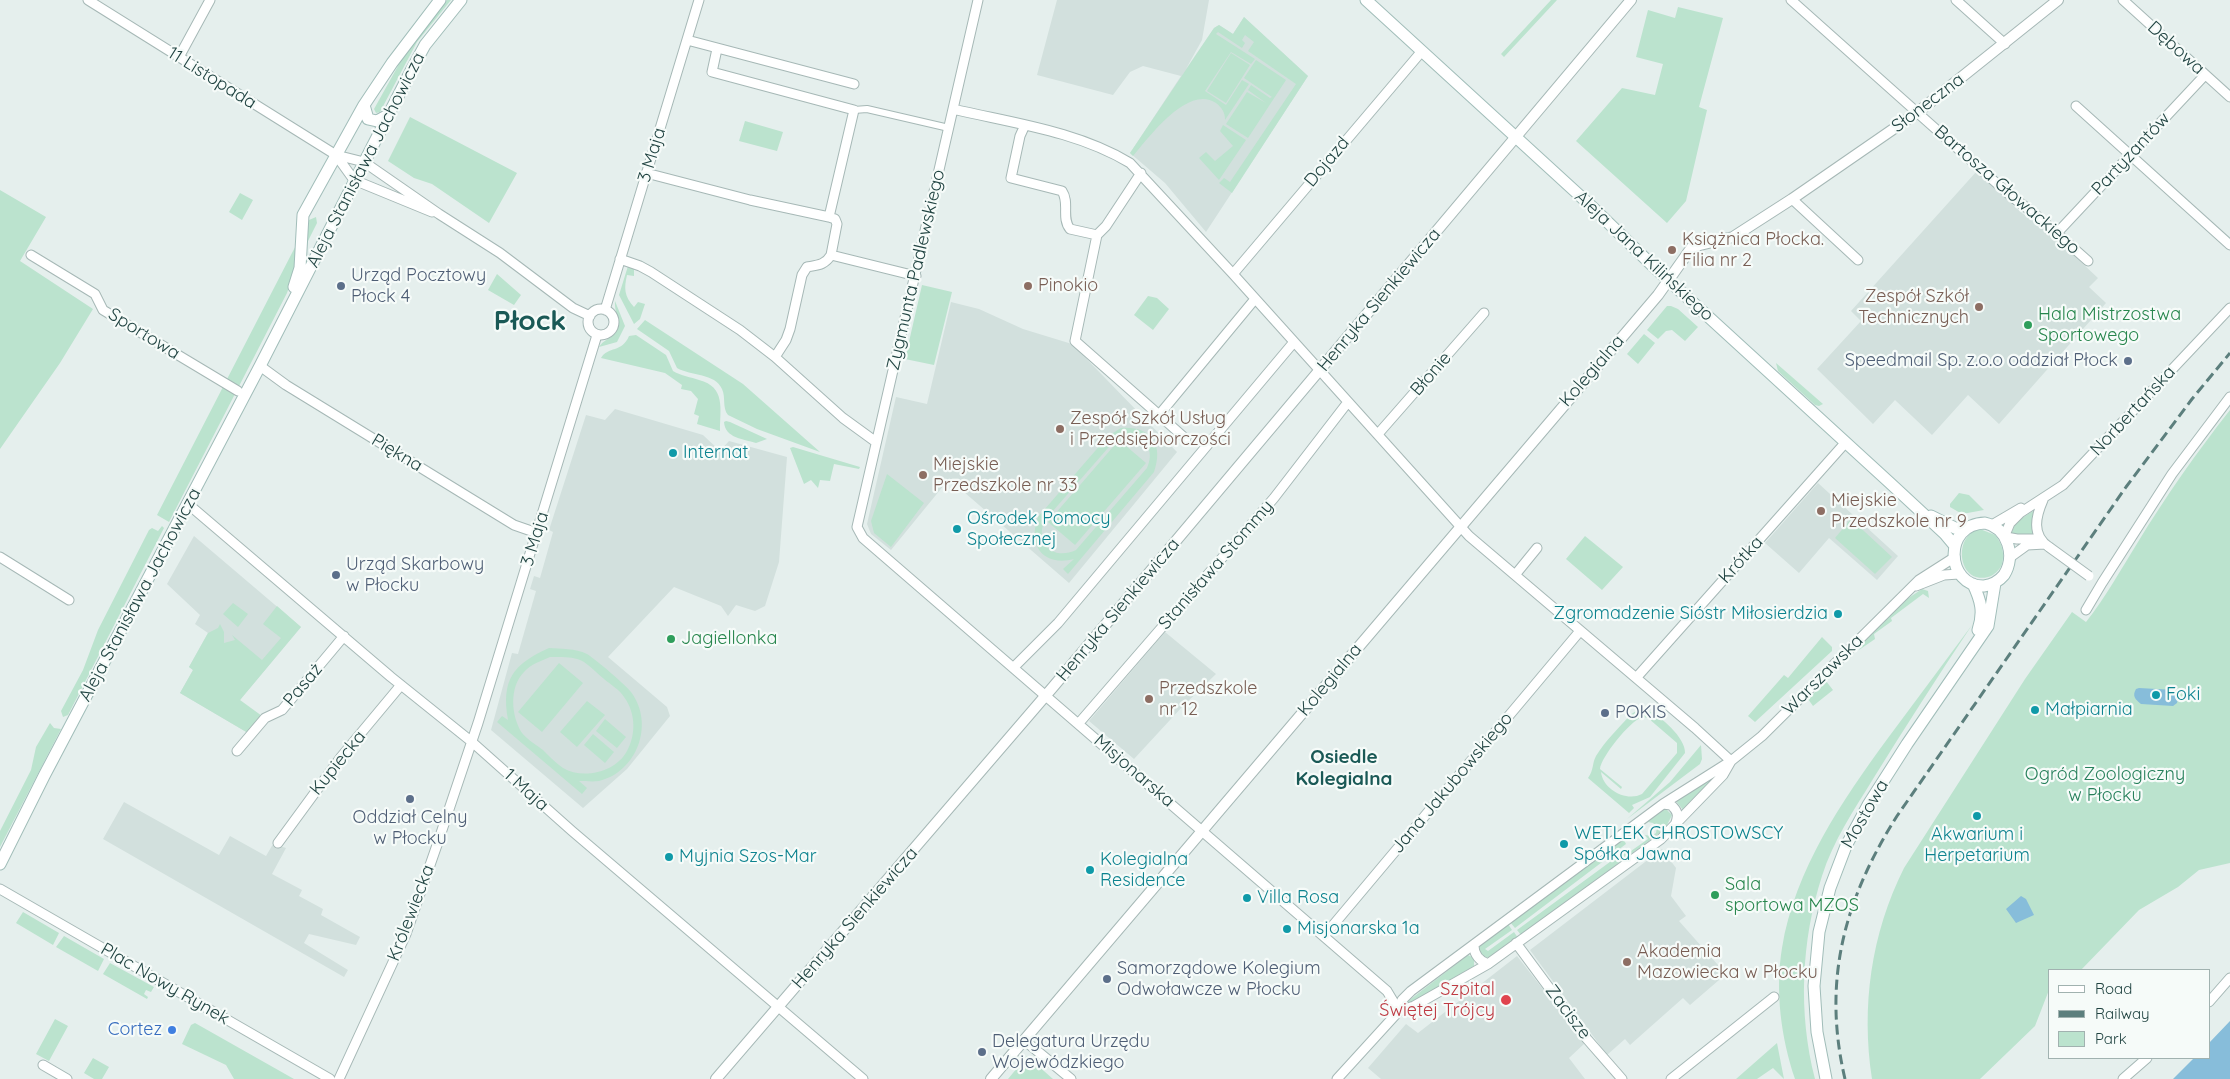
<!DOCTYPE html>
<html>
<head>
<meta charset="utf-8">
<style>
	body { margin:0 }
	#map { position:relative; width:2230px; height:1079px; overflow:hidden; background:#e5efed; font-family:Quicksand,sans-serif }
	canvas { display:block }
	.legend { position:absolute; left:2048px; top:969px; width:162px; height:90px; box-sizing:border-box; background:#f6fbf9; border:1px solid #a1b2b0; margin:0; padding:6px 9px; list-style:none; font-size:15px; color:#214442 }
	.legend li { display:flex; align-items:center; gap:10px; height:25px }
	.legend b { width:25px; border:1px solid #a1b2b0 }
</style>
</head>
<body>
<div id="map">
<canvas width="2230" height="1079"></canvas>
<ul class="legend">
<li><b style="height:6px;background:#fff"></b>Road</li>
<li><b style="height:6px;background:#5c7f7d"></b>Railway</li>
<li><b style="height:14px;background:#bbe3ce"></b>Park</li>
</ul>
</div>
<script>
const ctx = document.querySelector('canvas').getContext('2d');
ctx.lineJoin = 'round';
function paint(path, color) { ctx.fillStyle = color; ctx.fill(path, 'evenodd'); }
function stroke(path, color, width, dash) { ctx.strokeStyle = color; ctx.lineWidth = width; ctx.lineCap = dash ? 'butt' : 'round'; ctx.setLineDash(dash || []); ctx.stroke(path); }
function label(font, color, halo, rows, align = 'center') {
  ctx.font = font + ' Quicksand,sans-serif'; ctx.lineWidth = 4.5; ctx.setLineDash([]); ctx.textBaseline = 'middle'; ctx.strokeStyle = halo; ctx.fillStyle = color; for (const [text, x, y, turn = 0] of rows) {
    ctx.save(); ctx.translate(x, y); ctx.rotate((+turn || 0) * Math.PI / 180); ctx.textAlign = isNaN(turn) ? turn : align; if (halo) ctx.strokeText(text, 0, 0); ctx.fillText(text, 0, 0); ctx.restore();
  }
}
paint(new Path2D(`
	M 1057,0 L 1209,0 L 1202,40 L 1186,69 L 1214,28 L 1219,25 L 1233,34 L 1244,17 L 1308,76 L 1206,232 L 1165,183 L 1130,153 L 1181,76 L 1143,66 L 1130,72 L 1113,95 L 1037,75 Z
	M 1976,172 L 2023,214 L 2035,219 L 2098,278 L 2089,287 L 2106,303 L 1999,424 L 1968,395 L 1932,435 L 1895,400 L 1873,424 L 1817,369 L 1861,321 L 1851,311 Z
	M 951,302 L 979,309 L 1023,329 L 1072,344 L 1177,452 L 1069,583 L 949,479 L 891,550 L 871,534 L 867,524 L 896,397 L 927,404 Z
	M 615,409 L 703,435 L 720,451 L 729,441 L 787,457 L 779,562 L 765,606 L 755,611 L 736,605 L 728,616 L 721,606 L 674,587 L 608,657 L 667,707 L 670,716 L 627,769 L 583,808 L 491,730 L 512,653 L 518,654 L 536,591 L 530,589 L 534,576 L 540,578 L 553,532 L 549,530 L 586,415 L 605,420 Z
	M 1818,483 L 1898,556 L 1877,580 L 1829,538 L 1799,573 L 1765,543 Z
	M 194,536 L 301,627 L 240,700 L 248,733 L 180,693 L 193,670 L 189,667 L 208,633 L 195,624 L 200,615 L 167,584 Z
	M 1165,632 L 1216,674 L 1182,707 L 1134,759 L 1089,721 Z
	M 124,802 L 219,855 L 230,836 L 266,856 L 273,844 L 286,848 L 272,874 L 302,890 L 299,896 L 323,909 L 321,915 L 360,937 L 356,945 L 309,934 L 304,943 L 348,970 L 344,977 L 103,839 Z
	M 1662,849 L 1676,868 L 1671,896 L 1686,916 L 1679,921 L 1726,974 L 1690,1005 L 1683,998 L 1630,1045 L 1625,1039 L 1607,1055 L 1530,950 Z
	M 1517,956 L 1585,1043 L 1569,1058 L 1585,1079 L 1381,1079 L 1368,1068 L 1406,1024 L 1418,1033 Z`), '#d2e0dd');
paint(new Path2D(`
	M 447,0 L 451,0 L 417,42 L 380,112 L 376,113 L 374,109 L 403,57 Z
	M 1551,0 L 1557,0 L 1504,57 L 1501,54 Z
	M 1678,7 L 1723,18 L 1699,107 L 1707,110 L 1686,201 L 1667,223 L 1576,141 L 1622,88 L 1655,95 L 1663,64 L 1636,57 L 1648,10 L 1675,18 Z
	M 1244,17 L 1308,76 L 1232,193 L 1219,183 L 1224,178 L 1230,182 L 1296,84 L 1248,51 L 1254,42 L 1245,35 L 1242,40 L 1245,43 L 1242,48 L 1218,32 L 1216,34 L 1255,59 L 1251,64 L 1231,52 L 1205,91 L 1226,105 L 1242,80 L 1249,84 L 1225,120 C 1225,112 1222,108 1216,103 C 1188,84 1149,137 1133,156 L 1130,153 L 1214,28 L 1219,25 L 1233,34 Z
	M 1231,53 L 1250,65 L 1226,103 L 1207,91 Z
	M 1256,60 L 1286,80 L 1248,138 L 1226,124 L 1247,92 L 1266,103 L 1248,90 L 1251,85 L 1270,98 L 1272,97 L 1244,78 Z
	M 410,117 L 517,173 L 489,223 L 432,184 L 414,178 L 388,161 Z
	M 745,121 L 783,132 L 777,151 L 739,141 Z
	M 1223,125 L 1246,140 L 1219,180 L 1199,158 L 1206,152 L 1215,161 L 1233,146 L 1220,131 Z
	M 0,190 L 46,217 L 20,261 L 93,309 L 60,363 L 0,449 Z
	M 240,193 L 253,200 L 242,220 L 229,212 Z
	M 316,217 L 317,223 L 297,263 L 287,293 L 169,522 L 157,515 L 309,220 Z
	M 628,266 L 634,269 L 634,276 L 627,275 C 624,288 624,296 634,307 L 638,302 L 645,304 L 640,319 L 634,324 L 619,295 Z
	M 497,274 L 521,295 L 514,305 L 488,290 Z
	M 922,285 L 952,292 L 934,365 L 905,359 Z
	M 1148,296 L 1157,298 L 1169,309 L 1153,330 L 1134,315 Z
	M 615,301 L 625,326 L 617,342 L 599,347 C 603,340 610,339 614,334 C 622,324 614,312 615,301 Z
	M 1671,306 L 1678,309 L 1698,327 L 1685,341 L 1672,330 L 1666,331 L 1658,339 L 1647,330 L 1667,306 Z
	M 645,320 L 743,384 L 820,452 L 757,429 L 728,415 C 722,408 726,397 722,389 C 715,373 691,376 677,368 L 669,351 L 637,329 Z
	M 1644,334 L 1655,343 L 1638,364 L 1627,354 Z
	M 636,335 L 666,355 L 673,371 C 681,376 691,377 699,380 C 726,387 720,409 720,431 L 697,424 L 699,416 L 694,414 L 698,399 L 691,391 L 681,389 L 682,385 L 665,373 L 601,358 C 608,346 622,353 629,336 Z
	M 1776,363 L 1823,404 L 1819,406 L 1815,405 L 1778,371 Z
	M 2230,410 L 2230,863 L 2199,870 L 2178,887 L 2139,910 L 2081,970 L 2049,970 L 2049,990 L 2035,1026 L 1980,1079 L 1872,1079 C 1861,1006 1871,934 1904,868 L 2025,679 L 2072,612 L 2086,622 C 2106,597 2121,569 2138,542 C 2166,496 2197,452 2230,410 Z
	M 726,421 L 730,422 L 767,439 L 756,443 C 743,439 725,438 724,422 Z
	M 1121,428 C 1151,426 1164,444 1154,472 L 1068,574 L 1063,569 L 1074,559 C 1044,567 1027,546 1038,517 L 1108,436 ZM 1133,435 C 1148,442 1154,452 1147,468 L 1076,550 C 1053,561 1034,543 1045,520 L 1115,440 Z
	M 1119,440 L 1146,463 L 1075,545 L 1048,522 Z
	M 793,447 L 860,467 L 859,469 L 834,464 L 830,481 L 820,480 L 818,488 L 811,480 L 804,484 L 790,448 Z
	M 887,474 L 924,503 L 891,547 L 874,533 L 871,521 Z
	M 1959,493 L 1969,495 L 1984,510 L 1962,514 L 1950,507 L 1950,504 Z
	M 2033,511 L 2033,534 L 2022,536 L 2011,534 L 2016,522 Z
	M 1851,519 L 1892,557 L 1875,574 L 1835,538 Z
	M 162,526 L 164,528 L 68,715 L 63,717 L 61,711 L 83,670 L 98,630 L 149,530 L 152,528 L 158,531 Z
	M 1980,529 L 1995,535 C 2002,543 2005,554 2002,564 C 2000,570 1993,576 1988,577 C 1958,585 1952,535 1980,529 Z
	M 1585,536 L 1623,567 L 1602,590 L 1566,559 Z
	M 1922,589 L 1928,591 L 1929,598 L 1923,594 L 1891,618 L 1892,621 L 1874,634 L 1875,639 L 1859,650 L 1860,646 L 1907,599 Z
	M 233,603 L 248,614 L 238,627 L 223,614 Z
	M 277,606 L 301,627 L 240,700 L 262,716 L 248,733 L 180,693 L 193,670 L 189,667 L 208,633 L 218,628 L 220,624 L 224,632 L 224,643 L 235,640 L 232,635 L 262,660 L 281,638 L 263,624 Z
	M 1972,625 C 1938,676 1905,727 1873,779 C 1854,810 1833,841 1822,876 C 1801,941 1798,1013 1815,1079 L 1795,1079 C 1781,1038 1775,991 1782,948 C 1795,869 1842,801 1888,738 C 1916,700 1944,663 1972,625 Z
	M 1822,637 L 1832,647 L 1832,651 L 1755,722 L 1748,716 L 1784,675 L 1788,678 Z
	M 549,648 C 561,649 575,648 587,654 C 594,658 626,685 631,692 C 655,724 637,772 599,781 C 593,782 585,781 579,781 L 587,788 L 582,794 L 497,722 L 502,716 L 508,720 C 501,680 513,664 549,648 ZM 550,657 C 561,657 574,656 584,662 C 591,667 598,674 604,679 C 611,685 620,690 624,697 C 636,713 636,735 627,751 C 616,772 583,780 563,768 C 556,763 549,756 543,750 C 536,745 527,739 522,733 C 511,716 509,687 524,672 C 531,664 541,661 550,657 Z
	M 559,663 L 583,683 L 542,732 L 518,712 Z
	M 1826,681 L 1833,690 L 1813,706 L 1808,699 Z
	M 587,701 L 605,715 L 577,747 L 560,732 Z
	M 1646,710 C 1660,715 1686,738 1685,753 L 1650,797 L 1632,805 L 1634,808 L 1629,813 L 1588,778 C 1594,770 1592,763 1596,756 C 1605,741 1619,728 1630,715 L 1636,711 ZM 1642,717 L 1648,718 L 1677,743 L 1677,753 L 1642,794 C 1627,802 1603,790 1601,772 L 1621,789 L 1622,787 L 1600,769 C 1601,757 1630,721 1642,717 Z
	M 605,719 L 626,737 L 617,748 L 596,731 Z
	M 50,723 L 54,728 L 61,729 L 0,847 L 0,831 L 31,770 L 36,747 Z
	M 593,734 L 614,752 L 605,763 L 584,745 Z
	M 1701,745 L 1702,759 L 1700,764 L 1627,819 L 1670,782 Z
	M 1721,770 L 1712,783 L 1683,810 L 1676,801 Z
	M 1663,809 L 1667,810 L 1672,815 L 1665,829 L 1521,935 L 1517,930 L 1629,848 L 1631,851 L 1648,839 L 1645,835 L 1651,836 L 1656,833 L 1657,827 L 1653,823 L 1648,822 L 1643,825 L 1642,831 L 1640,828 L 1624,840 L 1626,844 L 1515,928 L 1510,922 Z
	M 23,912 L 59,933 L 53,945 L 16,923 Z
	M 1508,924 L 1512,930 L 1485,949 L 1488,951 L 1514,932 L 1518,938 L 1490,957 L 1485,958 L 1479,951 L 1479,947 L 1484,942 Z
	M 64,936 L 104,959 L 98,971 L 56,947 Z
	M 1468,955 L 1474,958 L 1474,966 L 1412,1002 L 1407,1002 Z
	M 110,963 L 154,987 L 151,992 L 146,990 L 144,994 L 148,997 L 147,999 L 103,974 Z
	M 55,1019 L 68,1026 L 49,1061 L 36,1054 Z
	M 195,1023 L 294,1079 L 234,1079 L 226,1065 L 182,1044 L 191,1025 Z
	M 1777,1043 L 1784,1079 L 1773,1068 L 1757,1079 L 1736,1079 Z
	M 1027,1056 L 1053,1079 L 1008,1079 Z
	M 93,1058 L 109,1067 L 102,1079 L 94,1079 L 84,1073 Z`), '#bbe3ce');
paint(new Path2D(`
	M 2139,688 L 2175,690 L 2178,698 L 2177,703 L 2173,706 L 2141,704 C 2135,699 2132,696 2136,689 Z
	M 2021,896 L 2026,899 L 2034,915 L 2016,923 L 2006,909 Z
	M 2230,1021 L 2230,1079 L 2173,1079 L 2194,1058 L 2209,1058 L 2209,1043 Z`), '#87bdda');
const pedestrian = new Path2D(`
	M 854,110 L 867,109 L 949,128`);
const minor = new Path2D(`
	M 88,0 L 336,155 L 364,162 L 439,214 L 500,253 L 573,308 L 590,316
	M 978,0 L 857,527 L 863,538 L 1387,991 L 1399,1011
	M 1791,0 L 2012,197 L 2035,214 L 2088,261
	M 1956,0 L 2005,44
	M 2123,0 L 2230,97
	M 687,40 L 854,84
	M 717,49 L 712,72 L 854,110 L 829,217 L 835,219 L 837,224 L 831,255
	M 179,57 L 210,0
	M 2076,106 L 2230,245
	M 953,109 C 1012,123 1077,131 1130,163 L 1233,274 L 1469,536 L 1695,728 L 1731,761
	M 1025,125 L 1020,136 L 1011,178 L 1062,191 C 1070,203 1061,218 1070,229 L 1097,235 L 1106,226 L 1141,173
	M 336,155 L 354,180 L 432,212
	M 646,173 L 750,200 L 829,217
	M 1792,199 L 1858,260
	M 2057,233 L 2205,75
	M 1097,235 L 1075,341 L 1159,415
	M 31,255 L 95,294 L 103,310 L 238,391
	M 620,259 L 640,266 L 651,272 L 740,330 L 775,357 L 843,418 L 876,442
	M 1233,274 L 1422,51
	M588 322a13 13 0 1 1 26 0a13 13 0 1 1-26 0Z
	M 605,310 L 699,0
	M 775,357 L 786,340 L 790,329 L 802,275 L 807,267 C 818,265 825,265 831,255 L 916,276
	M 260,366 L 286,385 L 514,525 L 537,533
	M 1378,434 L 1484,313
	M 1186,439 L 1159,415 L 1255,299
	M 2043,500 C 2036,516 2031,535 2049,547
	M 188,504 L 391,677 L 472,742 L 572,831 L 863,1079
	M 1992,525 L 2021,508
	M 2005,535 L 2010,523 L 2020,513 L 2063,485 L 2230,308
	M 2006,537 L 2017,539 L 2036,539
	M 0,557 L 69,600
	M 2009,558 L 2027,545 L 2045,544
	M 1515,575 L 1537,548
	M 1916,586 L 1944,575 L 1959,574
	M 2086,610 L 2102,583 L 2172,474 L 2230,397
	M 1014,667 L 1058,623 L 1294,342
	M 1636,678 L 1846,442
	M 1079,723 L 1274,498 L 1348,402
	M 237,751 L 265,718 L 282,710 L 344,636
	M 1663,804 L 1671,805 C 1678,811 1679,816 1675,825
	M 278,843 L 341,757 L 401,685
	M 0,889 L 330,1079
	M 1324,936 L 1580,631
	M 1516,943 L 1587,1039 L 1622,1079
	M 1474,946 C 1474,955 1480,961 1488,964
	M 2209,1002 L 2230,978
	M 1399,1011 L 1414,1006 L 1488,964 L 1661,839 L 1723,775 L 1731,761
	M 1024,1040 L 1071,1079
	M 43,1065 L 67,1079
	M 339,1079 L 406,934 L 437,845 L 478,723 L 597,335
	M 1337,1079 L 1399,1011 L 1402,1000 L 1411,991 L 1663,804 L 1731,761 L 1762,736 L 1919,580 L 1955,557
	M 1671,1079 L 1774,997
	M 2123,1079 L 2147,1058`);
const tertiary = new Path2D(`
	M 716,1079 L 1053,687 L 1631,0
	M 991,1079 L 1658,295 L 1692,247 L 1733,237 L 1792,199 L 1918,112 L 2058,0`);
const secondary = new Path2D(`
	M 1366,0 L 1590,205 L 1654,267 L 1890,483 L 1945,534 L 1955,546
	M 364,105 L 368,119 L 377,121 L 388,115
	M 294,287 L 300,268 L 303,215 L 364,105 L 392,63 L 440,0
	M 1931,516 L 1955,528 L 1964,528
	M 1985,523 C 2008,528 2016,556 2004,575 C 1999,581 1992,585 1984,586 C 1946,587 1942,524 1985,523 Z
	M 1973,584 C 1981,601 1984,612 1978,630
	M 0,864 L 44,776 L 260,366 L 412,69 L 425,45 L 461,0
	M 1826,1079 L 1817,1032 L 1814,986 L 1819,932 L 1830,888 L 1846,846 L 1868,805 L 1907,744 L 1988,626 L 1995,583`);
stroke(pedestrian, '#a6b8b6', 8);
stroke(minor, '#a6b8b6', 11);
stroke(tertiary, '#a6b8b6', 12);
stroke(secondary, '#a1bdb9', 13);
stroke(pedestrian, '#fff', 6);
stroke(minor, '#fff', 9);
stroke(tertiary, '#fff', 10);
stroke(secondary, '#fff', 11);
stroke(new Path2D(`
	M 1845,1079 C 1822,981 1844,900 1897,816 L 2126,487 L 2192,399 L 2230,353`), '#5c7f7d', 3, [10, 5]);
const minorBridge = new Path2D(`
	M 2049,547 L 2089,576`);
stroke(minorBridge, '#a6b8b6', 11, []);
stroke(minorBridge, '#fff', 9);
for (const [x, y, r, color] of [
	[1672,250,5,"#8d6e63"],
	[341,286,5,"#5c6f8a"],
	[1028,286,5,"#8d6e63"],
	[1979,307,5,"#8d6e63"],
	[2028,325,5,"#2e9e5b"],
	[2128,361,5,"#5c6f8a"],
	[1060,429,5,"#8d6e63"],
	[673,453,5,"#0f9aa8"],
	[923,475,5,"#8d6e63"],
	[1821,511,5,"#8d6e63"],
	[957,529,5,"#0f9aa8"],
	[336,575,5,"#5c6f8a"],
	[1838,614,5,"#0f9aa8"],
	[671,639,5,"#2e9e5b"],
	[2156,695,5,"#0f9aa8"],
	[1149,699,5,"#8d6e63"],
	[2035,710,5,"#0f9aa8"],
	[1605,713,5,"#5c6f8a"],
	[410,799,5,"#5c6f8a"],
	[1977,816,5,"#0f9aa8"],
	[1564,844,5,"#0f9aa8"],
	[669,857,5,"#0f9aa8"],
	[1090,870,5,"#0f9aa8"],
	[1715,895,5,"#2e9e5b"],
	[1247,898,5,"#0f9aa8"],
	[1287,929,5,"#0f9aa8"],
	[1627,962,5,"#8d6e63"],
	[1107,979,5,"#5c6f8a"],
	[1506,1000,6,"#e0444e"],
	[172,1030,5,"#3f7fe0"],
	[982,1052,5,"#5c6f8a"]
]) { const dot = new Path2D(); dot.arc(x, y, r, 0, 2 * Math.PI); ctx.fillStyle = color; ctx.fill(dot); stroke(dot, '#f6fbf9', 2); }
label('18px', '#214442', '#f6fbf9', [
	["Dębowa",2176,48,42],
	["11 Listopada",212,78,32],
	["Słoneczna",1928,103,-37],
	["Partyzantów",2131,154,-47],
	["3 Maja",652,155,-73],
	["Aleja Stanisława Jachowicza",366,160,-63],
	["Dojazd",1327,162,-50],
	["Bartosza Głowackiego",2007,190,41],
	["Aleja Jana Kilińskiego",1644,256,43],
	["Zygmunta Padlewskiego",916,270,-77],
	["Henryka Sienkiewicza",1379,300,-50],
	["Sportowa",144,334,32],
	["Kolegialna",1592,371,-49],
	["Błonie",1431,374,-49],
	["Norbertańska",2133,411,-47],
	["Piękna",397,453,31],
	["3 Maja",535,539,-73],
	["Krótka",1741,560,-48],
	["Stanisława Stommy",1216,565,-49],
	["Aleja Stanisława Jachowicza",140,595,-62],
	["Henryka Sienkiewicza",1118,610,-50],
	["Warszawska",1823,675,-45],
	["Kolegialna",1330,680,-50],
	["Pasaż",303,685,-50],
	["Kupiecka",338,763,-51],
	["Misjonarska",1134,771,41],
	["Jana Jakubowskiego",1452,783,-50],
	["1 Maja",526,790,42],
	["Mostowa",1865,814,-60],
	["Królewiecka",411,913,-69],
	["Henryka Sienkiewicza",855,918,-49],
	["Plac Nowy Rynek",165,984,30],
	["Zacisze",1568,1012,53]
]);
label('18px', '#785e54', '#f6fbf9', [
	["Książnica Płocka.",1682,240],
	["Filia nr 2",1682,261],
	["Pinokio",1038,286],
	["Zespół Szkół",1969,297,"right"],
	["Technicznych",1969,318,"right"],
	["Zespół Szkół Usług",1070,419],
	["i Przedsiębiorczości",1070,440],
	["Miejskie",933,465],
	["Przedszkole nr 33",933,486],
	["Miejskie",1831,501],
	["Przedszkole nr 9",1831,522],
	["Przedszkole",1159,689],
	["nr 12",1159,710],
	["Akademia",1637,952],
	["Mazowiecka w Płocku",1637,973]
], 'left');
label('18px', '#4e5e75', '#f6fbf9', [
	["Urząd Pocztowy",351,276],
	["Płock 4",351,297],
	["Speedmail Sp. z.o.o oddział Płock",2118,361,"right"],
	["Urząd Skarbowy",346,565],
	["w Płocku",346,586],
	["POKIS",1615,713],
	["Oddział Celny",410,818,"center"],
	["w Płocku",410,839,"center"],
	["Samorządowe Kolegium",1117,969],
	["Odwoławcze w Płocku",1117,990],
	["Delegatura Urzędu",992,1042],
	["Wojewódzkiego",992,1063]
], 'left');
label('18px', '#27864d', '#f6fbf9', [
	["Hala Mistrzostwa",2038,315],
	["Sportowego",2038,336],
	["Jagiellonka",681,639],
	["Sala",1725,885],
	["sportowa MZOS",1725,906]
], 'left');
label('18px', '#0d838f', '#f6fbf9', [
	["Internat",683,453],
	["Ośrodek Pomocy",967,519],
	["Społecznej",967,540],
	["Zgromadzenie Sióstr Miłosierdzia",1828,614,"right"],
	["Foki",2166,695],
	["Małpiarnia",2045,710],
	["WETLEK CHROSTOWSCY",1574,834],
	["Spółka Jawna",1574,855],
	["Akwarium i",1977,835,"center"],
	["Herpetarium",1977,856,"center"],
	["Myjnia Szos-Mar",679,857],
	["Kolegialna",1100,860],
	["Residence",1100,881],
	["Villa Rosa",1257,898],
	["Misjonarska 1a",1297,929]
], 'left');
label('18px', '#26805b', '#f6fbf9', [
	["Ogród Zoologiczny",2105,775],
	["w Płocku",2105,796]
]);
label('18px', '#be3a42', '#f6fbf9', [
	["Szpital",1495,990],
	["Świętej Trójcy",1495,1011]
], 'right');
label('18px', '#366cbe', '#f6fbf9', [
	["Cortez",162,1030]
], 'right');
label('bold 19px', '#1a5956', '#f6fbf9', [
	["Osiedle",1344,757],
	["Kolegialna",1344,779]
]);
label('bold 28px', '#1a5956', '#f6fbf9', [
	["Płock",530,322]
]);
</script>
</body>
</html>
